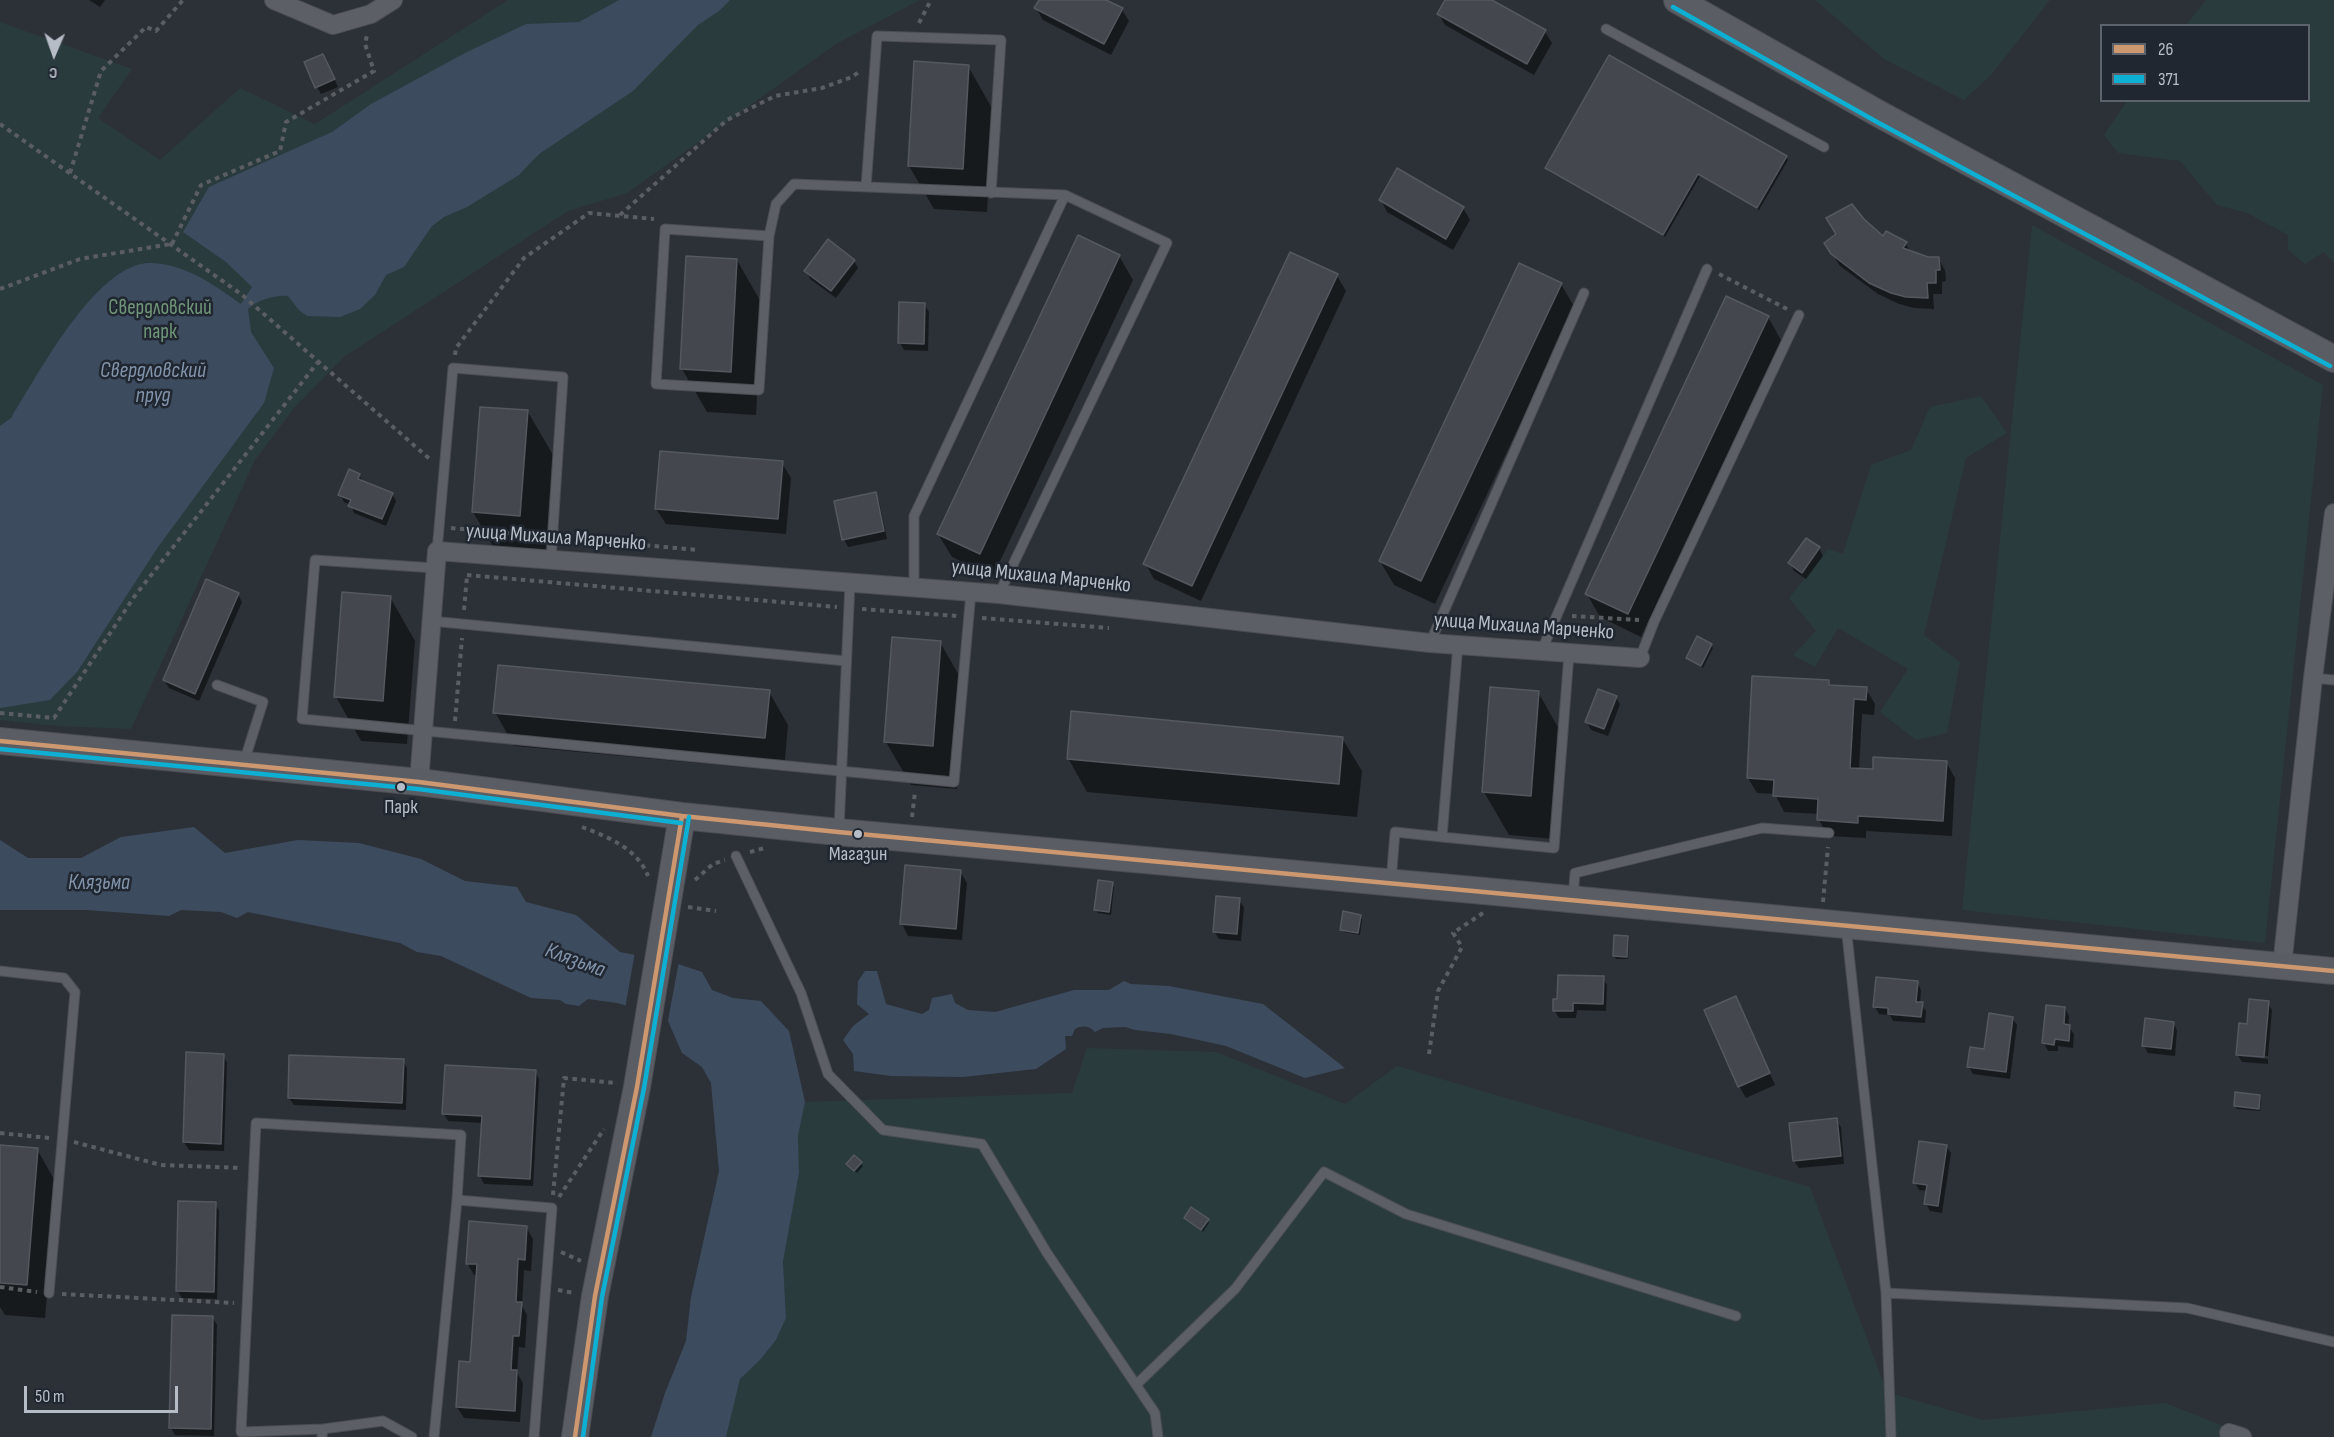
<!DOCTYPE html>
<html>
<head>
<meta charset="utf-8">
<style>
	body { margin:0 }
	#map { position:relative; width:2334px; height:1437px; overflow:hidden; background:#2c3137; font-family:"Sofia Sans Condensed",sans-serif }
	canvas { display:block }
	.legend { position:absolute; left:2100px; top:24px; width:210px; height:78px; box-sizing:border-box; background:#202731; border:2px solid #5c636d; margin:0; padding:8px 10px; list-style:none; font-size:18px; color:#b7bdc7 }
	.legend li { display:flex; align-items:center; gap:12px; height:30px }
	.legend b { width:30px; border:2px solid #5c636d }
	.north { position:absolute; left:24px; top:24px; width:60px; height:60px; -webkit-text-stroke:4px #202731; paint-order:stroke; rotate:182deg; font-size:16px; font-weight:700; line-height:24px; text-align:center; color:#b7bdc7 }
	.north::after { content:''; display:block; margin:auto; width:21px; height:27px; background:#b7bdc7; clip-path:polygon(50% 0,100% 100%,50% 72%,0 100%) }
	.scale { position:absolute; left:24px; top:1386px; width:154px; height:27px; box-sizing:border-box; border:3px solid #b7bdc7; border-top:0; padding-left:8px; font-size:18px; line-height:21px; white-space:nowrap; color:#b7bdc7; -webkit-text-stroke:4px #202731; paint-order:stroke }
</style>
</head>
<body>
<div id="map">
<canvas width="2334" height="1437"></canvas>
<ul class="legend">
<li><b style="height:8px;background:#cd976f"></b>26</li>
<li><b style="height:8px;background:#0dafd3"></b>371</li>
</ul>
<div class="north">С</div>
<div class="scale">50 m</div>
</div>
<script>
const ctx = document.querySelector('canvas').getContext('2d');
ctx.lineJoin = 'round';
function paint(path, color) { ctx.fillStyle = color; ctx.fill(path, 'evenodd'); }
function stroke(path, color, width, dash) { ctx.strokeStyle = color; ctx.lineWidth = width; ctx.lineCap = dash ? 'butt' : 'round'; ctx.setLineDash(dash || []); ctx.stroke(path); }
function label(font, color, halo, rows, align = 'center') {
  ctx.font = font + ' "Sofia Sans Condensed",sans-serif'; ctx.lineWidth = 5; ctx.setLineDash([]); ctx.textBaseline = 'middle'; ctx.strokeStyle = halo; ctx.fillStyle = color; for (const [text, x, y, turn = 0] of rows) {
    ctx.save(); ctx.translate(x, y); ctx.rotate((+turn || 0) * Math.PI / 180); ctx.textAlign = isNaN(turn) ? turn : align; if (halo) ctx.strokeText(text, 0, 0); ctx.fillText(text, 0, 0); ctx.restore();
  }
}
paint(new Path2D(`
	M 508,0 L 920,0 L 836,44 L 627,193 L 568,211 L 344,357 L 294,408 L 255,460 L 131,729 L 57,726 L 0,720 L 0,22 L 132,69 L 98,118 L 160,160 L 240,88 L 315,124 Z
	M 1815,0 L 2050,0 L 1991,75 L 1964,100 L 1884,59 Z
	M 2206,0 L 2334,0 L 2334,263 L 2324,252 L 2305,264 L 2288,250 L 2288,235 L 2247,213 L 2217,205 L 2180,161 L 2118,153 L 2104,135 L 2127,101 L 2308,100 L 2308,26 L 2186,25 Z
	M 2032,225 L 2323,385 L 2265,943 L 1962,910 Z
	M 1981,396 L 2007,433 L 1966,458 L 1924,635 L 1960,662 L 1947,733 L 1916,740 L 1880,712 L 1908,669 L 1838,628 L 1815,667 L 1793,655 L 1816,631 L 1789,598 L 1828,549 L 1843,554 L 1871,465 L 1911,450 L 1930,407 Z
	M 1087,1048 L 1216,1052 L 1345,1104 L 1397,1066 L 1810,1187 L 1887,1392 L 1983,1420 L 2165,1403 L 2251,1437 L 726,1437 L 740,1379 L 760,1360 L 776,1340 L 786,1318 L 783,1262 L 799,1173 L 798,1136 L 805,1102 L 1072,1093 Z`), '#2a3b3d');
paint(new Path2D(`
	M 619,0 L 730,0 L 719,11 L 698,25 L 633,91 L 539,154 L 519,175 L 467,207 L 444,217 L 432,226 L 404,267 L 386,275 L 375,295 L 360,309 L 340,317 L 307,316 L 299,310 L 288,296 C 274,295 258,300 248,309 L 251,332 L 274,368 L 264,403 L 158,547 L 77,672 L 50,700 L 0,708 L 0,426 L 11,418 C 37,377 96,262 151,263 C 186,264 214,285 241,304 L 252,287 L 226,262 L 183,232 L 209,187 L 332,132 L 371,104 L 465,53 L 526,24 L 579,22 Z
	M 194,827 L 225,853 L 298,840 L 359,843 L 421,859 L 465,881 L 517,887 L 526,902 L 576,915 L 620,952 L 672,962 L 702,972 L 712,990 L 733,998 L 761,1001 L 789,1031 L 805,1102 L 798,1136 L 799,1173 L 783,1262 L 786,1318 L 776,1340 L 760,1360 L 740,1379 L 726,1437 L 651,1437 L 665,1393 L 686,1341 L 691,1297 L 719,1171 L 711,1083 L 702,1067 L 682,1053 L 668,1021 L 656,1014 L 617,1003 L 588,999 L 579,1006 L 566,1004 L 560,1000 L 531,998 L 441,956 L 417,952 L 400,943 L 248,912 L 237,918 L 221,912 L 181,910 L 169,916 L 87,910 L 0,910 L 0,840 L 28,858 L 81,858 L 121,837 Z
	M 865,971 L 877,971 L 886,1004 L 922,1014 L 929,1010 L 932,998 L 952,994 L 955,1003 L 968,1010 L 995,1012 L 1074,990 L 1109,990 L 1124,981 L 1131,984 L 1169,986 L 1263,1004 L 1345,1068 L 1305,1078 L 1226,1046 L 1171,1034 L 1135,1030 L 1125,1027 L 1103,1028 L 1095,1032 C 1089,1026 1083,1025 1075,1029 L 1072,1036 L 1065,1036 L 1066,1049 L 1036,1069 L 963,1077 L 891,1076 L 854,1071 L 853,1054 L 843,1040 L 853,1026 L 869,1014 L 857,1004 L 858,981 Z`), '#3d4b5f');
paint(new Path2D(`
	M 635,952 L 679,961 L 667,1026 L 654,1016 L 625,1009 Z`), '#2c3137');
paint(new Path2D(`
	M 89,0 L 105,0 L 100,7 Z
	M 1040,0 L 1103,0 L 1122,10 L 1129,21 L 1111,55 L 1043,20 L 1036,8 Z
	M 1446,0 L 1489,0 L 1545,32 L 1552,43 L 1534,75 L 1445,25 L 1439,14 Z
	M 327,63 L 338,87 L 321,94 L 317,87 Z
	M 968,66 L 993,110 L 987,212 L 934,209 L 909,166 Z
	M 1786,157 L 1788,160 L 1759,210 L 1700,176 L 1665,237 L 1548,171 L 1546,168 Z
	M 1398,170 L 1463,208 L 1470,220 L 1453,250 L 1387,212 L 1381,200 Z
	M 1863,220 L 1884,238 L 1906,244 L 1911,253 L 1927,259 L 1938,258 L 1945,270 L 1946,281 L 1942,282 L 1942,294 L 1933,294 L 1934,309 L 1914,308 L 1899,304 L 1878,294 L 1840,266 L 1826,244 Z
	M 1078,237 L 1119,256 L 1133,280 L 993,576 L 952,557 L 938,534 Z
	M 737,260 L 762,304 L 756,415 L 707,412 L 682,369 Z
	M 854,261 L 858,268 L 836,298 L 810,279 L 806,271 Z
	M 1337,276 L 1346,291 L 1201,601 L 1154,579 L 1145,563 Z
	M 1561,284 L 1575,308 L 1435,604 L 1394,585 L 1380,561 Z
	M 924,304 L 929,312 L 928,351 L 904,350 L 900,343 Z
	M 1768,317 L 1781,340 L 1641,637 L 1600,617 L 1587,594 Z
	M 528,412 L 553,455 L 545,559 L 498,555 L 473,512 Z
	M 782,463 L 791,478 L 786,534 L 666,524 L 656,509 Z
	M 359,475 L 363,482 L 392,494 L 396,501 L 386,526 L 354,513 L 351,505 L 344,502 L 340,495 Z
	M 875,494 L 879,501 L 887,539 L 848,547 L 844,539 Z
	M 1819,548 L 1823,556 L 1806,579 L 1794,571 L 1790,563 Z
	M 238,594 L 242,602 L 199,701 L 169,688 L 164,680 Z
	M 344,594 L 390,597 L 415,641 L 407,744 L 361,741 L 336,697 Z
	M 940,642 L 965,686 L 957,789 L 911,785 L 886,742 Z
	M 1711,645 L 1713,648 L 1703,668 L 1690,661 L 1688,658 Z
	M 1828,681 L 1831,687 L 1866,689 L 1875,704 L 1874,715 L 1862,714 L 1859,770 L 1874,770 L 1946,762 L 1955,778 L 1952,836 L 1866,831 L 1866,838 L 1828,836 L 1819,820 L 1819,814 L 1784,812 L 1775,794 L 1757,793 L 1748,778 Z
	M 769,692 L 788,725 L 784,771 L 514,746 L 495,712 Z
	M 1538,692 L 1563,736 L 1555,839 L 1509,835 L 1484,792 Z
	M 1616,697 L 1620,704 L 1608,736 L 1591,730 L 1587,722 Z
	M 1342,738 L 1362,771 L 1357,817 L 1087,792 L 1068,758 Z
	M 906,866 L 960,871 L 967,883 L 962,940 L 908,936 L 902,924 Z
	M 1112,884 L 1114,887 L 1111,915 L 1098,913 L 1096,910 Z
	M 1239,900 L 1244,907 L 1241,941 L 1219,939 L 1214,931 Z
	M 1360,916 L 1362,919 L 1360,935 L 1344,932 L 1342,929 Z
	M 1627,937 L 1629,941 L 1628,959 L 1616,959 L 1614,956 Z
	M 1603,978 L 1607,985 L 1606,1011 L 1577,1010 L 1576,1018 L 1559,1018 L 1554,1010 L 1558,1001 Z
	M 1917,982 L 1921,990 L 1920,1004 L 1926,1011 L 1925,1023 L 1893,1021 L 1890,1015 L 1879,1014 L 1875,1007 Z
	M 1736,998 L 1775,1085 L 1746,1098 L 1739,1086 Z
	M 2268,1003 L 2272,1010 L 2268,1056 L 2240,1053 L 2240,1056 L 2268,1059 L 2268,1064 L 2242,1062 L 2237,1054 L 2248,1025 Z
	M 2065,1008 L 2069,1016 L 2068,1026 L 2074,1034 L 2073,1048 L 2058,1046 L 2058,1051 L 2048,1051 L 2044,1043 Z
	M 2012,1018 L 2017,1025 L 2010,1079 L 1973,1074 L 1969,1067 Z
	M 2173,1023 L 2177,1030 L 2175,1056 L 2148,1053 L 2144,1046 Z
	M 223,1055 L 227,1063 L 224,1151 L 189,1150 L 184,1142 Z
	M 403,1061 L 407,1068 L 406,1110 L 294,1105 L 289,1098 Z
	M 535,1071 L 539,1079 L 533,1186 L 484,1184 L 480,1176 L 483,1123 L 448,1121 L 444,1114 Z
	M 2259,1096 L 2261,1099 L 2260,1111 L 2237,1109 L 2235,1106 Z
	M 1836,1120 L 1841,1127 L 1844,1164 L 1799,1168 L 1794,1161 Z
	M 0,1146 L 37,1149 L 56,1183 L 45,1318 L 5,1315 L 0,1307 Z
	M 1946,1146 L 1951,1153 L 1942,1213 L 1930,1211 L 1926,1204 L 1928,1191 L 1919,1190 L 1915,1183 Z
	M 854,1157 L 863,1166 L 857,1173 L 850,1167 Z
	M 215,1203 L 219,1211 L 217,1299 L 182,1298 L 177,1290 Z
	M 1186,1218 L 1208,1220 L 1209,1223 L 1203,1232 Z
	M 526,1227 L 533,1239 L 531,1271 L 524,1270 L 522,1306 L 527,1315 L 525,1348 L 519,1347 L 517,1373 L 523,1383 L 520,1422 L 464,1418 L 457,1407 L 471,1364 L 478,1275 L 474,1275 L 467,1263 Z
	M 212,1317 L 217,1325 L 214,1436 L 175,1435 L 171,1428 Z`), '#0007');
const building = new Path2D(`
	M 1039,0 L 1106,0 L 1123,8 L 1104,44 L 1034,8 Z
	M 1445,0 L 1492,0 L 1546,30 L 1527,64 L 1437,14 Z
	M 323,54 L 335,79 L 315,88 L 304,62 Z
	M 1609,55 L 1787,156 L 1757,208 L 1698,174 L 1663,235 L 1545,168 Z
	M 914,61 L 969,65 L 963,169 L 908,166 Z
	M 1397,168 L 1464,207 L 1446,239 L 1379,200 Z
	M 1852,204 L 1864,219 L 1883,236 L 1886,231 L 1907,242 L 1903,248 L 1928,257 L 1939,257 L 1940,270 L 1936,270 L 1936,283 L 1927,283 L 1928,298 L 1906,297 L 1891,293 L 1869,283 L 1831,254 L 1824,243 L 1836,234 L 1826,218 Z
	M 1078,235 L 1120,255 L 980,554 L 937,534 Z
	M 828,239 L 855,260 L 831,291 L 804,271 Z
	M 1290,252 L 1338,274 L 1192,586 L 1143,564 Z
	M 686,256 L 737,259 L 731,372 L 680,369 Z
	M 1519,263 L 1562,283 L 1421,581 L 1379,561 Z
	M 1726,296 L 1769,316 L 1628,614 L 1585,594 Z
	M 899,302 L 925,303 L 924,344 L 898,343 Z
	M 480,407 L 528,410 L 520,516 L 472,512 Z
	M 660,451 L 783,461 L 778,519 L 655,509 Z
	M 349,469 L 360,474 L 358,479 L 393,493 L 382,519 L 348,506 L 351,500 L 338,495 Z
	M 876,492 L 884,531 L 842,540 L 834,501 Z
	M 1806,538 L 1820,547 L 1802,573 L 1788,563 Z
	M 206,579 L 239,593 L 195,694 L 163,680 Z
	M 342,592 L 391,596 L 383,701 L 334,697 Z
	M 1697,636 L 1712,644 L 1701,666 L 1686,658 Z
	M 892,637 L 941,641 L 933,746 L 884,742 Z
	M 498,665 L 770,690 L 765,738 L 493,713 Z
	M 1752,676 L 1829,680 L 1829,685 L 1867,687 L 1866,700 L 1854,699 L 1850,768 L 1873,769 L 1873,757 L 1947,761 L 1943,821 L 1858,816 L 1858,823 L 1817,820 L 1818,799 L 1773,796 L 1774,780 L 1747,778 Z
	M 1490,687 L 1539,691 L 1531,796 L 1482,792 Z
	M 1598,689 L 1617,696 L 1604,729 L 1585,722 Z
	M 1071,711 L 1343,737 L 1339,784 L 1067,759 Z
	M 905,865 L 961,870 L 956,929 L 900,924 Z
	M 1098,880 L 1113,882 L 1109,912 L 1094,910 Z
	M 1216,896 L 1240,898 L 1237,934 L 1213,932 Z
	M 1343,911 L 1361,915 L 1358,933 L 1340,930 Z
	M 1614,935 L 1628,936 L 1627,957 L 1613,956 Z
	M 1558,975 L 1604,976 L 1603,1004 L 1573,1003 L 1573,1011 L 1553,1011 L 1553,999 L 1557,999 Z
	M 1876,977 L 1918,981 L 1916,1002 L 1923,1002 L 1921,1017 L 1888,1014 L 1888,1008 L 1873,1007 Z
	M 1736,996 L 1770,1073 L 1738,1087 L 1704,1010 Z
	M 2249,999 L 2269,1001 L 2264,1057 L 2236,1055 L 2239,1023 L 2247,1024 Z
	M 2046,1005 L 2065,1007 L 2064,1024 L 2070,1025 L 2069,1041 L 2055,1039 L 2054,1045 L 2042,1043 Z
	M 1989,1013 L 2013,1017 L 2006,1072 L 1967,1067 L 1970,1047 L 1984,1049 Z
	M 2145,1018 L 2174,1022 L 2171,1049 L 2142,1046 Z
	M 186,1052 L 224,1054 L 221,1144 L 183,1142 Z
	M 289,1055 L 404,1059 L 402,1103 L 288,1098 Z
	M 445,1065 L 536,1070 L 530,1179 L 478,1176 L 482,1116 L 442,1114 Z
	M 2235,1092 L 2260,1095 L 2259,1109 L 2234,1106 Z
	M 1837,1118 L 1841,1156 L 1793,1161 L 1789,1123 Z
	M 1919,1141 L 1947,1145 L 1938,1206 L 1924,1204 L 1927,1185 L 1913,1183 Z
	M 0,1145 L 38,1148 L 27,1285 L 0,1283 Z
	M 854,1155 L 862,1162 L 854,1171 L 846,1164 Z
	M 178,1201 L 216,1202 L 214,1292 L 176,1291 Z
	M 1191,1207 L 1209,1219 L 1201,1230 L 1184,1218 Z
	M 469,1221 L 527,1226 L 525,1260 L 518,1259 L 516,1302 L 522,1302 L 519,1336 L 513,1336 L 511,1370 L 517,1370 L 515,1411 L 456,1407 L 459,1361 L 470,1362 L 477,1264 L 466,1264 Z
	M 172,1315 L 213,1316 L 211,1429 L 169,1428 Z`);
paint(building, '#44484e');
stroke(building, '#54585f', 1.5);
const lane = new Path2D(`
	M 1606,29 L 1824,147
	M 866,187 L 877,36 L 1001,40 L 991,193
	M 769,236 L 665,229 L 656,384 L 759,390 L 769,236 L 776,204 L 794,184 L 1065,195 L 1167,243 L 999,594
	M 437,551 L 453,368 L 563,377 L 551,560
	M 435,568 L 315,560 L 302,719 L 954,782 L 971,592
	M 914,587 L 914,516 L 1065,195
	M 431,621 L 846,661
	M 1430,643 L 1584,293
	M 1458,644 L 1442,837 L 1554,848 L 1569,654
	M 1541,652 L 1707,269
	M 1640,658 L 1654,622 L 1799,315
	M 2313,678 L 2334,680
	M 217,685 L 263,702 L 244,762
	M 839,829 L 850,583
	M 736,856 L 801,993 L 828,1074 L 883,1130 L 982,1144 L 1047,1253 L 1155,1413 L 1158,1437
	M 1391,882 L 1395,832 L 1442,837
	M 1573,897 L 1575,873 L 1762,828 L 1829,833
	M 1846,926 L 1886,1293 L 1891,1437
	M 0,971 L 64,978 L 75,992 L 49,1293
	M 1886,1293 L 2187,1308 L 2334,1342
	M 1136,1385 L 1235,1289 L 1324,1172 L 1406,1214 L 1736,1316
	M 323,1429 L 241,1432 L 256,1123 L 461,1135 L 457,1200 L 552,1208 L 534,1437
	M 322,1437 L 323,1429 L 383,1421 L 412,1437
	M 434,1437 L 457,1200`);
const street = new Path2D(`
	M 274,0 L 333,25 L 371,14 L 393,0
	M 419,782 L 437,551 L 999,594 L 1430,643 L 1640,658
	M 2282,966 L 2313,678 L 2334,513
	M 2229,1433 L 2242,1437`);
const secondary = new Path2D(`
	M 1677,0 L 1881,115 L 2334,359
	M 0,741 L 419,782 L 682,816 L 838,832 L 1495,892 L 2334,971
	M 575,1437 L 595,1296 L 637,1087 L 682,816`);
stroke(lane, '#4a4d52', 11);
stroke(street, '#4a4d52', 20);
stroke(secondary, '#4a4d52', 28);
stroke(new Path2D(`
	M 919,23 L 931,0
	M 0,124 L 241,294 L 432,461
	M 70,173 L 101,71 L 146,27 L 156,31 L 183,0
	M 620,215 L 727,120 L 775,96 L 822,88 L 852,77 L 860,71
	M 172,244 L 201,185 L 280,151 L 286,122 L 374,71 L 365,44 L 367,35
	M 1719,274 L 1787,309
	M 0,289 L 80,259 L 171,244
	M 455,355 L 456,348 L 524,258 L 589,213 L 654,219
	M 451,528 L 540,536
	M 565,538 L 698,550
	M 467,575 L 837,607
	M 862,609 L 957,616
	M 464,610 L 467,576
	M 1572,616 L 1639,620
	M 982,618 L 1109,628
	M 0,713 L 54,718 L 134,597 L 318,362
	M 455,721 L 462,638
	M 912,817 L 915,792
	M 582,827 C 608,837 637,848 648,876
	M 750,852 L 765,848
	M 695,880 L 713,864 L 725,860
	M 1823,902 L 1828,847
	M 688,907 L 716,911
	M 1429,1054 L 1438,991 L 1462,947 L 1453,933 L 1483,913
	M 0,1133 L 49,1138
	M 74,1142 L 161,1165 L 241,1168
	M 553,1195 L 564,1078 L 616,1083
	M 559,1197 L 604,1129
	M 561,1252 L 581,1261
	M 0,1287 L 37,1292
	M 558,1290 L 574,1293
	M 62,1294 L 234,1303`), '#5a5e62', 4, [4.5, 4.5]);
stroke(lane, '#5c5f65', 9);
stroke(street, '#5c5f65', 18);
stroke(secondary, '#5a5e64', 26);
stroke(new Path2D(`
	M 0,741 L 419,782 L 682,816 L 838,832 L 2334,971
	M 575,1437 L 595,1296 L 637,1087 L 682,816`), '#cd976f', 4.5);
stroke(new Path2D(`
	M 1673,7 L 1877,122 L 2330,366
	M 0,749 L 418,789 L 681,823
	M 583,1437 L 602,1297 L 644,1088 L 689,817`), '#0dafd3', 4.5);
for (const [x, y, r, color] of [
	[401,787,5,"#b7bdc7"],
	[858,834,5,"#b7bdc7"]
]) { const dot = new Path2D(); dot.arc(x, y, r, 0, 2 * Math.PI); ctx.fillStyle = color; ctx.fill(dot); stroke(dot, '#202731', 2); }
label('20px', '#b7bdc7', '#202731', [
	["Парк",401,808],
	["Магазин",858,855]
]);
label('21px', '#719679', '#202731', [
	["Свердловский",160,309],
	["парк",160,333]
]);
label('21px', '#b7bdc7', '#202731', [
	["улица Михаила Марченко",556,538,4],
	["улица Михаила Марченко",1041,577,6],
	["улица Михаила Марченко",1524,627,4]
]);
label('italic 22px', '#8294ab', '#202731', [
	["Свердловский",153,371],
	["пруд",153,396],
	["Клязьма",99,883],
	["Клязьма",575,961,20]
]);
</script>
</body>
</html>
